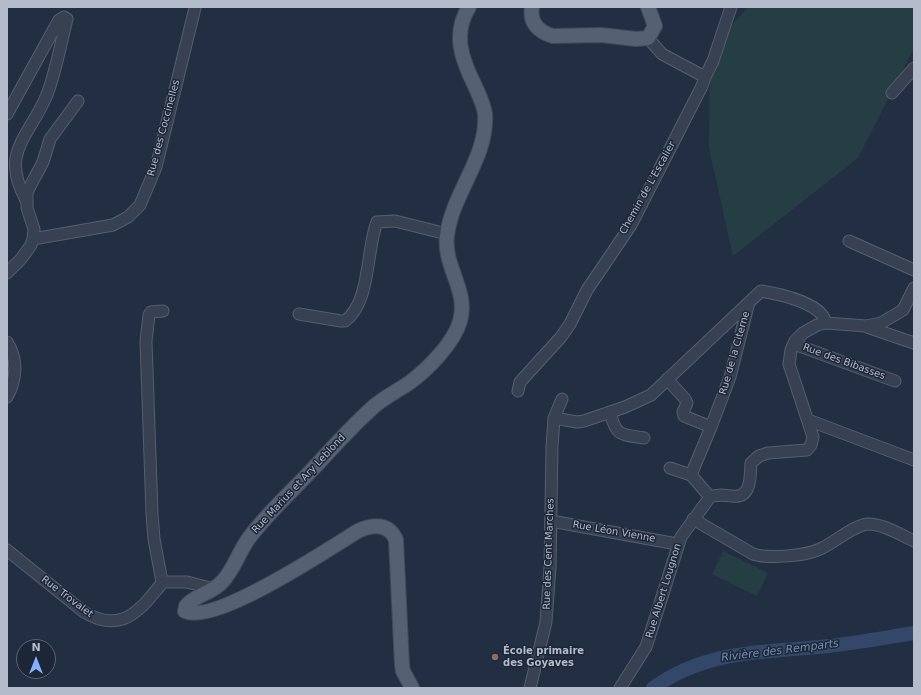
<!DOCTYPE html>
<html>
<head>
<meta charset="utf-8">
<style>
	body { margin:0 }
	#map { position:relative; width:921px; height:695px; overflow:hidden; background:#222f42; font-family:"DejaVu Sans",sans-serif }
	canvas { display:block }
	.frame { position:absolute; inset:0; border:8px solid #b4bccc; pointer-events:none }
	.north { position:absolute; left:16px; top:639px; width:40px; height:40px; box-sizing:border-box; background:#1c2637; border:1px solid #596273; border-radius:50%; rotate:0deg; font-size:11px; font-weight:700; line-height:16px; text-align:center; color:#b4bccc }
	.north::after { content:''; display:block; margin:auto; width:14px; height:18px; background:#86b0ff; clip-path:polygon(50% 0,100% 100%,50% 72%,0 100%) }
</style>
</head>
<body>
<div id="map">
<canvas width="921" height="695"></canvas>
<div class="frame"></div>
<div class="north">N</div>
</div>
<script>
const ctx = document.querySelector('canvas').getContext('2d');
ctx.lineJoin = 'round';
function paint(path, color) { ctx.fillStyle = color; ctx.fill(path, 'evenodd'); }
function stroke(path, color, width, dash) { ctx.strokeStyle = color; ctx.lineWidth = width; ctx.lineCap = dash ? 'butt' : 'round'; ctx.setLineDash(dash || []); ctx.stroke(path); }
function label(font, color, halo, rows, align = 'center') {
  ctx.font = font + ' "DejaVu Sans",sans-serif'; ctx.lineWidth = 3; ctx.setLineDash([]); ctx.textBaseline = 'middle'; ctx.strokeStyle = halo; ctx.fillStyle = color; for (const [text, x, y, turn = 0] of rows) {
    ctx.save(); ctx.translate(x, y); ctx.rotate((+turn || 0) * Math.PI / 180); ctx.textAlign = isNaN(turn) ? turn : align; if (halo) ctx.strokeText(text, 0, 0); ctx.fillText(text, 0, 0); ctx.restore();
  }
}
paint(new Path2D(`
	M 748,7 L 914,7 L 914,48 L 858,158 L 733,256 L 709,148 L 710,49 Z
	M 723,551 L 768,573 L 757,596 L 712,574 Z`), '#253e43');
stroke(new Path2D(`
	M 653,688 C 705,651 760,652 820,647 C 852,644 883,638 914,633`), '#334769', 14);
const minor = new Path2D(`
	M 705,77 L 713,61 L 731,7
	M 892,93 L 914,68
	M 7,114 L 59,20 L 64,17 L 67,19 C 61,42 55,76 46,97 C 28,138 0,153 26,200
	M 33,239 L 113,225 L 128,217 L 140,205 L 156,167 L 195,8
	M 849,241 L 914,270
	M 7,273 L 21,259 L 31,245 L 33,239 L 34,229 L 27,208 L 27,192 L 43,162 L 50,139 L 78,101
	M 299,314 L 341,321 L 345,321 C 371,302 366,249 377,222 L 395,221 L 447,234
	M 867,327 L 914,343
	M 7,342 C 18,359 17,379 7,397
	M 794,344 L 895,381
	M 667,379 L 685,399 L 687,403 L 683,412 L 684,416 L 711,427 L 730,377 L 749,302
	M 518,391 L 520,382 L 561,337 L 570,324 L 587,290 L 631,225 L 702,86 L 705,77 L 662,54 L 648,38
	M 610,413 C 617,437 620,434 644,438
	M 554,418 L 577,422 L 584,421 L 625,407 L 651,395 L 761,291 C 779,294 822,303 826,323
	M 808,420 L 914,460
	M 670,468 L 691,475 L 710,497
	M 691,475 L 711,427
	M 693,519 L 753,554 C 768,559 808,556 822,548 C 835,542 854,525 868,524 C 883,524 901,535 914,541
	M 551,521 L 677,544
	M 7,550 L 84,612 C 114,630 133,619 153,594 C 156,590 160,587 162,582 L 187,582 L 214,589
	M 162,582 L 154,539 L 152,514 L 146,341 L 149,315 L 151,312 L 163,311
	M 530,688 L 546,622 L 550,567 L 552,447 L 554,418 L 562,399
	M 620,688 L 646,647 L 681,537 L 710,497 C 718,494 724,495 732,496 C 752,499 750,476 751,463 L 759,456 L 768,453 L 807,450 L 811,445 L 813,437 L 789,364 L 791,350 L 795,341 L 803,333 L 817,325 L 826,323 L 866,326 L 881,323 L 903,310 L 914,288`);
const major = new Path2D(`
	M 532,7 C 529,23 539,32 553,36 L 601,35 L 636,39 L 648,38 L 655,26 L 648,7
	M 412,688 L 403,671 L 402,665 L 396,540 C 389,523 373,524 358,531 C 330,548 214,626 185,611 L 186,606 C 195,595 212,593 222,582 C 234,570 239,551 249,538 C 266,515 289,494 309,473 C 329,452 348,430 370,410 C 382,398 396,392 409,383 C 427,370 454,343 460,321 C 469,291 443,266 447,236 C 452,193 488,158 485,114 C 484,105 479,95 475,86 C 462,60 452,34 469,7`);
stroke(minor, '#555f6f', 13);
stroke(major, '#414a5b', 16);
stroke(minor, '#374152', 11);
stroke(major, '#556072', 14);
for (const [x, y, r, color] of [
	[495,657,4,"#8d6e63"]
]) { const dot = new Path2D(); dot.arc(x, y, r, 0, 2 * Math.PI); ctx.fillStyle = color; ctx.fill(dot); stroke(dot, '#1c2637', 1.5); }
label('10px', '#b4bccc', '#1c2637', [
	["Rue des Coccinelles",164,128,-75],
	["Chemin de L'Escalier",648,188,-61],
	["Rue de la Citerne",735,353,-74],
	["Rue des Bibasses",844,362,20],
	["Rue Marius et Ary Leblond",299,484,-47],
	["Rue Léon Vienne",614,532,10],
	["Rue des Cent Marches",549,554,-88],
	["Rue Albert Lougnon",664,591,-73],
	["Rue Trovalet",67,597,37]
]);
label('bold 10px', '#b4bccc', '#1c2637', [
	["École primaire",503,651],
	["des Goyaves",503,663]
], 'left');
label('italic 11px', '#7890b7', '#1c2637', [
	["Rivière des Remparts",780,651,-7]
]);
</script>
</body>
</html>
